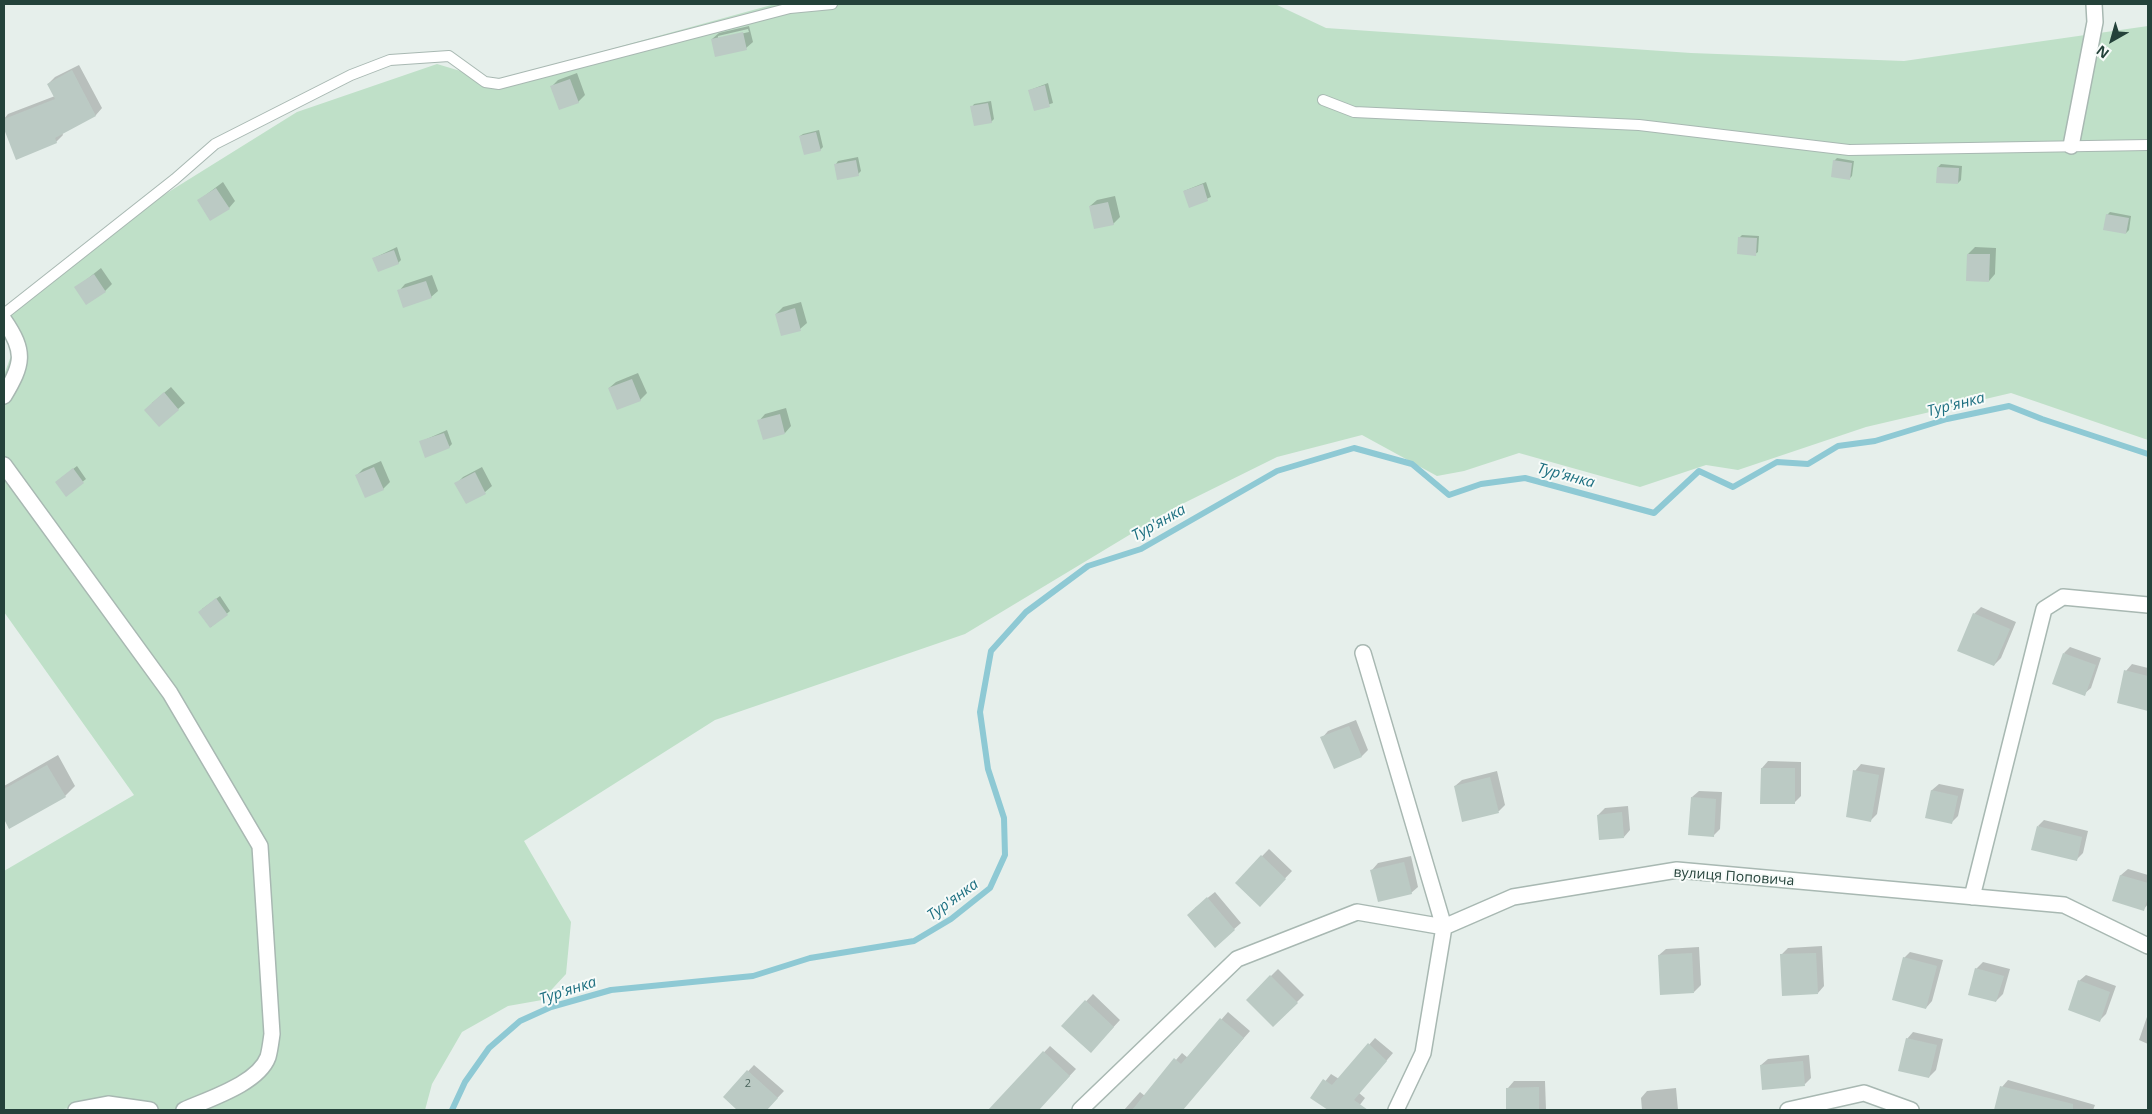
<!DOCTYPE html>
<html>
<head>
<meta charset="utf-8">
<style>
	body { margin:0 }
	#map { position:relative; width:2152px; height:1114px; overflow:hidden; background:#e6efeb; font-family:"Open Sans",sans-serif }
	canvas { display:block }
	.frame { position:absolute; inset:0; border:5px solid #24423a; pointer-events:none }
	.north { position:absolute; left:2087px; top:15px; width:50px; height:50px; -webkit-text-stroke:4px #f7fbf9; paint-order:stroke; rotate:218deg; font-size:14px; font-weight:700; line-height:20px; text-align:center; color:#24423a }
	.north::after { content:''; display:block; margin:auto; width:18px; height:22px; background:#24423a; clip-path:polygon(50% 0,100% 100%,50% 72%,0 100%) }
</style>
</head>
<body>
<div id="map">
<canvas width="2152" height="1114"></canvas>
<div class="frame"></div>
<div class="north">N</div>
</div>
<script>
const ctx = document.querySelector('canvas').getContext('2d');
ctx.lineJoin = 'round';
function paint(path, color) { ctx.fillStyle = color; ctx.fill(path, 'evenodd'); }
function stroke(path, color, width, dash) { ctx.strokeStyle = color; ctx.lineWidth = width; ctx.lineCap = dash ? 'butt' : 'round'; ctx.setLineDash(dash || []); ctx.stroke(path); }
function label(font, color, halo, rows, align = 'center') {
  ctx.font = font + ' "Open Sans",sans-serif'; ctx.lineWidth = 4; ctx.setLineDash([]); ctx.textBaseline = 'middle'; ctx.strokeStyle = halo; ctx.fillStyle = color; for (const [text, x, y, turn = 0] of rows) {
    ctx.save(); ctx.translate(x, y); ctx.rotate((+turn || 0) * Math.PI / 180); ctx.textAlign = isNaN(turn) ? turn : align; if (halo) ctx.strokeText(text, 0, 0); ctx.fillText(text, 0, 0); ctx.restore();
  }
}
paint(new Path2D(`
	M 775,4 L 1275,4 L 1326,28 L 1691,53 L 1904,61 L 2148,26 L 2148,440 L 2011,393 L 1866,427 L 1738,470 L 1706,465 L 1640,487 L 1519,453 L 1464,471 L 1437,476 L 1362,435 L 1277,457 L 1174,508 L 965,634 L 715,720 L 524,841 L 571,922 L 566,974 L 542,1000 L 508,1006 L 462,1032 L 432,1084 L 425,1110 L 150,1110 L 120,1101 L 56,1110 L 4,1110 L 4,871 L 134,795 L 4,612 L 4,375 L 12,353 L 4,336 L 4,308 L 122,221 L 297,112 L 437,64 L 494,81 Z`), '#bfe0c8');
paint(new Path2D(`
	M 749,26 L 753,42 L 746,48 L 712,39 L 719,33 ZM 748,29 L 749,32 L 718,39 L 718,36 Z
	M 79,65 L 102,108 L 96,115 L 62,132 L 63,135 L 56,142 L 17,158 L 4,126 L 4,119 L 8,114 L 55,96 L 48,84 L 55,77 Z
	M 577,73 L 585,95 L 578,102 L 552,86 L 558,80 Z
	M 1048,83 L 1053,103 L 1035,109 L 1030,90 Z
	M 991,101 L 994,119 L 991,122 L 972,107 L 974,104 Z
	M 819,130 L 823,147 L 820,150 L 800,136 L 803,134 Z
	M 858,157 L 861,171 L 858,174 L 836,164 L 838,161 Z
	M 1837,158 L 1854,161 L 1852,176 L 1849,179 L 1834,161 Z
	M 1941,164 L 1962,166 L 1961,180 L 1958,183 L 1938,167 Z
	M 223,182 L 235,201 L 229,208 L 199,200 Z
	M 1206,182 L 1211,197 L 1190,206 L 1184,191 Z
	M 1115,196 L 1120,217 L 1113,224 L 1090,206 L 1097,200 Z
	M 2110,212 L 2131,216 L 2129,230 L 2126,233 L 2107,215 Z
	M 1742,235 L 1759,236 L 1758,252 L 1755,254 L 1739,238 Z
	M 397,247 L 401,260 L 398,263 L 374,258 Z
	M 1975,247 L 1996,248 L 1995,274 L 1989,281 L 1968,254 Z
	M 101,268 L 112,284 L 105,291 L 76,288 Z
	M 432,275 L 438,291 L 431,297 L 399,291 L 405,284 Z
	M 801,302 L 807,323 L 800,329 L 776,314 L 783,307 Z
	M 638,373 L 647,393 L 640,400 L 609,388 L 616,382 Z
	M 171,387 L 185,403 L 178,409 L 152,403 Z
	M 786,408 L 791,426 L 785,433 L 759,421 L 765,414 Z
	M 447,430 L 452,444 L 449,447 L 420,442 Z
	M 381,461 L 390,482 L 383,489 L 357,475 L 363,469 Z
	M 77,466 L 86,479 L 66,495 L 60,479 Z
	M 482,467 L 492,486 L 485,492 L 466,502 L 456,484 L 463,477 Z
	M 220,596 L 230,611 L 211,627 L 202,609 Z
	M 1981,607 L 2016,622 L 2001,658 L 1994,665 L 1974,614 Z
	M 2070,647 L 2101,658 L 2091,688 L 2084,694 L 2064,653 Z
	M 2132,664 L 2148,668 L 2148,709 L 2118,702 L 2126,671 Z
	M 1356,720 L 1368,750 L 1362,756 L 1334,767 L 1322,738 L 1328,731 Z
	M 58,755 L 75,786 L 65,796 L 10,827 L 4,816 L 4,786 Z
	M 1768,761 L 1801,762 L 1801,796 L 1794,803 L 1762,768 Z
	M 1861,764 L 1885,768 L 1877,814 L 1871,820 L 1855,771 Z
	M 1497,771 L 1505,805 L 1499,811 L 1463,820 L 1455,786 L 1462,780 Z
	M 1939,784 L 1964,789 L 1958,816 L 1952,822 L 1926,817 L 1932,790 Z
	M 1699,791 L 1722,792 L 1720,829 L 1713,836 L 1692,797 Z
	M 1628,806 L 1630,830 L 1624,837 L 1598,815 L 1605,808 Z
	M 2044,820 L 2088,831 L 2083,853 L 2076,860 L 2038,826 Z
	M 1269,849 L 1292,871 L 1260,905 L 1236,883 Z
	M 1411,856 L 1418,887 L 1411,893 L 1372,870 L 1378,863 Z
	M 2128,869 L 2148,875 L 2148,904 L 2144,909 L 2113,900 L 2121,875 Z
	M 1215,892 L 1241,923 L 1215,946 L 1195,908 Z
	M 1822,946 L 1824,986 L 1818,993 L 1781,955 L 1788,948 Z
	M 1699,947 L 1701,985 L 1694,992 L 1659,955 L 1666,949 Z
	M 1910,952 L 1943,960 L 1932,1001 L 1926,1008 L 1904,958 Z
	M 1983,962 L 2010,969 L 2003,994 L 1996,1001 L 1976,969 Z
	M 1278,969 L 1304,995 L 1273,1026 L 1247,1000 Z
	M 2086,975 L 2116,986 L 2106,1014 L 2100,1020 L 2079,981 Z
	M 1093,994 L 1120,1020 L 1097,1045 L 1063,1026 Z
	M 1228,1012 L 1250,1031 L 1181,1110 L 1124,1110 L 1140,1092 L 1145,1096 L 1182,1053 L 1188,1058 Z
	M 2148,1014 L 2148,1044 L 2139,1040 Z
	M 1913,1032 L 1943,1039 L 1936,1070 L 1929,1077 L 1907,1039 Z
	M 1375,1038 L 1393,1053 L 1359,1093 L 1365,1098 L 1356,1110 L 1330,1110 L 1312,1098 L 1331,1074 L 1339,1079 Z
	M 1050,1046 L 1076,1069 L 1052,1095 L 1043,1099 L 1033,1110 L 990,1110 Z
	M 1809,1055 L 1811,1078 L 1805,1084 L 1761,1065 L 1768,1059 Z
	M 754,1065 L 784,1091 L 766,1110 L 739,1110 L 724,1097 Z
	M 2008,1080 L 2095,1105 L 2093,1110 L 1996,1110 L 2002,1087 Z
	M 1514,1081 L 1545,1081 L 1546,1110 L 1508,1110 L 1508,1088 Z
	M 1676,1088 L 1678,1110 L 1642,1110 L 1641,1098 L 1647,1091 Z`), '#0003');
stroke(new Path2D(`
	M 452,1110 L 465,1082 L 489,1048 L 520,1021 L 551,1007 L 611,990 L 753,976 L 810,958 L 914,941 L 951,919 L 990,888 L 1005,855 L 1004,818 L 988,769 L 980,712 L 991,651 L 1026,612 L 1088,566 L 1141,549 L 1277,471 L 1354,448 L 1412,464 L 1449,495 L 1481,484 L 1525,478 L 1654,513 L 1699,471 L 1733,487 L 1777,462 L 1808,464 L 1838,446 L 1875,441 L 1947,419 L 2009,406 L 2042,419 L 2148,454`), '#8ec9d4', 6);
paint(new Path2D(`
	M 743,32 L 747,50 L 715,57 L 711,39 Z
	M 72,70 L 96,116 L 55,138 L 57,143 L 16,160 L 4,129 L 4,119 L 55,99 L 47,84 Z
	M 570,79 L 579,103 L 559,110 L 550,86 Z
	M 1045,85 L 1050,107 L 1034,111 L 1028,90 Z
	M 988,103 L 992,123 L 974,126 L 970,106 Z
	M 816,132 L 821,151 L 804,155 L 799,136 Z
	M 856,160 L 859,176 L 837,180 L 834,164 Z
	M 1833,160 L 1852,163 L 1850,180 L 1831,177 Z
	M 1937,167 L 1959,168 L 1958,184 L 1936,183 Z
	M 1203,184 L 1208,201 L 1189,208 L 1183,191 Z
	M 216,188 L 230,209 L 210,221 L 197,200 Z
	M 1108,202 L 1114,225 L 1094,229 L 1089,206 Z
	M 2106,214 L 2129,218 L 2126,234 L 2103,230 Z
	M 1738,237 L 1757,238 L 1756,256 L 1737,254 Z
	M 394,250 L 399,264 L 378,272 L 372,258 Z
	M 1967,254 L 1990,254 L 1989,282 L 1966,281 Z
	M 94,274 L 106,292 L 86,305 L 74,287 Z
	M 426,281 L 432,298 L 403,308 L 397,290 Z
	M 795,308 L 801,331 L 781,336 L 775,314 Z
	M 632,379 L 641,401 L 617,410 L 608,388 Z
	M 164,392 L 179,410 L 159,427 L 144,410 Z
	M 780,414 L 785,434 L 763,440 L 757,420 Z
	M 444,433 L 450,448 L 425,458 L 419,441 Z
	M 374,467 L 384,490 L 365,498 L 355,475 Z
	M 73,468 L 84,483 L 66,497 L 55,482 Z
	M 475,472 L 486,494 L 466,504 L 454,483 Z
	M 216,598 L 228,615 L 210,628 L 198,612 Z
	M 1973,613 L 2010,629 L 1994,666 L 1957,651 Z
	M 2063,653 L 2096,665 L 2085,696 L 2052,684 Z
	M 2124,670 L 2148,676 L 2148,711 L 2117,703 Z
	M 1349,726 L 1362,757 L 1334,769 L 1320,737 Z
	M 47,765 L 66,797 L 9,829 L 4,819 L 4,789 Z
	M 1761,768 L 1795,768 L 1795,804 L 1760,804 Z
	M 1853,770 L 1879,775 L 1871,822 L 1846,817 Z
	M 1490,777 L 1499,813 L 1462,822 L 1454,786 Z
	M 1931,790 L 1958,796 L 1952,824 L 1925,818 Z
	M 1691,797 L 1716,799 L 1714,837 L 1688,835 Z
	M 1622,812 L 1624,838 L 1599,840 L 1597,815 Z
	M 2037,826 L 2082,837 L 2077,861 L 2031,850 Z
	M 1261,855 L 1286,879 L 1260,907 L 1235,883 Z
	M 1404,862 L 1412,894 L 1378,902 L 1370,870 Z
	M 2120,875 L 2148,883 L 2148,896 L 2144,911 L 2112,901 Z
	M 1207,897 L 1235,930 L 1215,948 L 1187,915 Z
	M 1692,953 L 1694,993 L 1660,995 L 1658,955 Z
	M 1816,953 L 1818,994 L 1782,996 L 1780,954 Z
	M 1903,957 L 1937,966 L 1926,1009 L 1892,1000 Z
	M 1975,968 L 2004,976 L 1996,1002 L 1968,995 Z
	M 1270,975 L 1298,1003 L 1273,1027 L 1246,1000 Z
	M 2078,980 L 2110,992 L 2100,1022 L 2068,1010 Z
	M 1085,1000 L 1114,1027 L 1091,1053 L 1061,1026 Z
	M 1220,1018 L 1244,1038 L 1183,1110 L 1132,1110 L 1174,1058 L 1181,1064 Z
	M 1906,1038 L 1937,1045 L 1929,1078 L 1898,1071 Z
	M 1368,1043 L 1387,1061 L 1354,1100 L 1368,1110 L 1328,1110 L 1310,1098 L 1323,1079 L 1332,1085 Z
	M 1043,1051 L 1070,1076 L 1039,1110 L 988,1110 Z
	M 1803,1061 L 1805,1086 L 1762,1090 L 1760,1065 Z
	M 747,1070 L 778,1098 L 767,1110 L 737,1110 L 723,1097 Z
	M 2000,1086 L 2073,1104 L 2073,1110 L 1994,1110 Z
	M 1539,1087 L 1539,1110 L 1506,1110 L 1506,1088 Z`), '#bbcac4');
const lane = new Path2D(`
	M 1323,100 L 1354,112 L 1639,125 L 1849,150 L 2148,145
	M 4,314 L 175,179 L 215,144 L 351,75 L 390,60 L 449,56 L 485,82 L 499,84 L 790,8 L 832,4`);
const street = new Path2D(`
	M 2071,146 L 2095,22 L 2094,4
	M 4,320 C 26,352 23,364 4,396
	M 4,465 L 170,693 L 260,846 L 272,1034 C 271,1041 270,1050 268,1057 C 258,1084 208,1099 184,1110
	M 1363,653 L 1444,927 L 1423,1053 L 1396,1110
	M 1972,897 L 2044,609 L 2063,597 L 2148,605
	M 1444,927 L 1513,897 L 1677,870 L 2064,905 L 2148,946
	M 76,1110 L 108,1104 L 150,1110
	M 1080,1110 L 1237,959 L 1357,912 L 1444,927
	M 1788,1110 L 1864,1093 L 1911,1110`);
stroke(lane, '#a8b8b2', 12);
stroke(street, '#a8b8b2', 18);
stroke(lane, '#fff', 10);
stroke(street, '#fff', 15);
label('11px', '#4a645c', null, [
	["2",748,1084]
]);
label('14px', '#24423a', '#f7fbf9', [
	["вулиця Поповича",1734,877,4]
]);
label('italic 15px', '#1c6f80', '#f7fbf9', [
	["Тур'янка",1956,405,-14],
	["Тур'янка",1566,476,15],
	["Тур'янка",1159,523,-29],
	["Тур'янка",953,900,-36],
	["Тур'янка",568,991,-18]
]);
</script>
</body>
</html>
